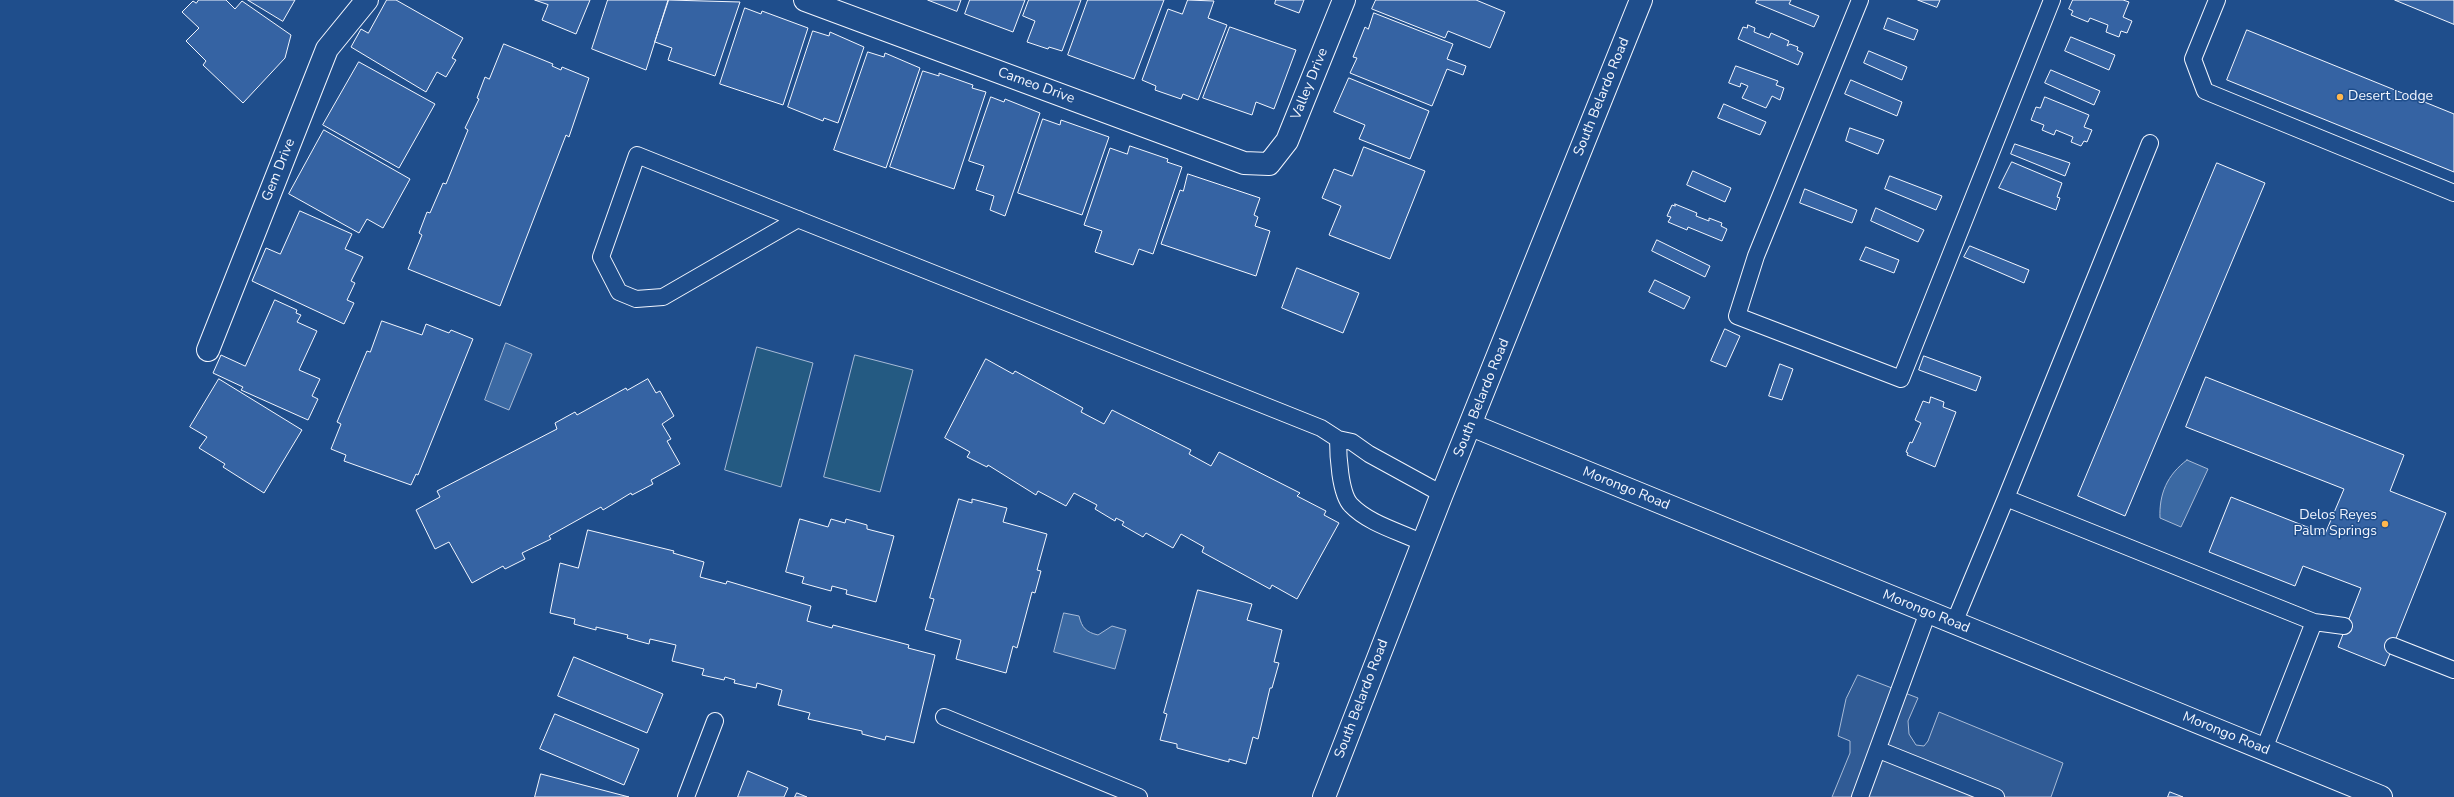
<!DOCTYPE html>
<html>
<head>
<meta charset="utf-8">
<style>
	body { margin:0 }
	canvas { display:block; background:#1f4e8c }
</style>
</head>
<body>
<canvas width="2454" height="797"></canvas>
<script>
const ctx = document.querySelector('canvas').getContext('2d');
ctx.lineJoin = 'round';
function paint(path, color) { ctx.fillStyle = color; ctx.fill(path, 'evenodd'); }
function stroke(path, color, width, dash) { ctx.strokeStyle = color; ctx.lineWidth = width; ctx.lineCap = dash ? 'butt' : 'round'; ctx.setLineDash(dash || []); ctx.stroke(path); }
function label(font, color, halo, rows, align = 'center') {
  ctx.font = font + ' "Nunito Sans",sans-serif'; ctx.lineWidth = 3; ctx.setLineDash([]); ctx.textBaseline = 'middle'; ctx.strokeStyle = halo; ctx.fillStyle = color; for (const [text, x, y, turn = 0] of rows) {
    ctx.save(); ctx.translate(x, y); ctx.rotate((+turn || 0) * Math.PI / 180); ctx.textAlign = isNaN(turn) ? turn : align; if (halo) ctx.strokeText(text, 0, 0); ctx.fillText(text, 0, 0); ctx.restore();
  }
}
const green = new Path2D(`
	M 757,347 L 813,363 L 781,487 L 725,470 Z
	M 855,355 L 913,370 L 880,492 L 824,477 Z`);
paint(green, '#245a82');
stroke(green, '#a8bbd7', 1);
const parking = new Path2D(`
	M 1858,675 L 1918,698 L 1908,721 L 1909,734 L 1916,745 L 1924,746 L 1928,741 L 1939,712 L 2063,763 L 2051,797 L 1832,797 L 1850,753 L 1850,741 L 1838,736 L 1846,699 Z`);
paint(parking, '#305b95');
stroke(parking, '#a8bbd7', 1);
const water = new Path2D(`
	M 506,343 L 532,354 L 509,410 L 485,400 Z
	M 2187,460 L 2208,469 L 2181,527 L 2160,518 C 2159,494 2167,475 2187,460 Z
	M 1064,613 L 1079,616 C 1082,628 1086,632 1098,635 L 1112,626 L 1126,630 L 1115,669 L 1054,652 Z`);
paint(water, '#3b69a3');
stroke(water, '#a8bbd7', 1);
const building = new Path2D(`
	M 199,0 L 226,0 L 235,9 L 242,1 L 291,35 L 285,58 L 243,103 L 203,65 L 206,61 L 186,41 L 199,28 L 182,12 L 193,1 L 196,3 Z
	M 248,0 L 295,0 L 283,21 Z
	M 387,0 L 396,0 L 463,38 L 452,58 L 456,60 L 446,77 L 437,72 L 426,92 L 351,47 L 361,29 L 368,33 Z
	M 535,0 L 590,0 L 576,34 L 542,20 L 548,5 Z
	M 608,0 L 668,0 L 646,70 L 592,49 Z
	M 669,0 L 740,2 L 715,76 L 668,60 L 672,48 L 655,42 Z
	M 928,0 L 961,0 L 957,11 Z
	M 970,0 L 1025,0 L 1013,32 L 965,14 Z
	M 1029,0 L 1081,0 L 1062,51 L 1049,47 L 1048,49 L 1027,42 L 1035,21 L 1023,16 Z
	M 1088,0 L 1164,0 L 1134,79 L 1068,55 Z
	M 1188,0 L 1214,1 L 1208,18 L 1227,25 L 1198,100 L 1183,94 L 1181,99 L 1155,90 L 1156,86 L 1142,80 L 1168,9 L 1182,14 Z
	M 1276,0 L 1304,0 L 1299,13 L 1275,4 Z
	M 1376,0 L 1476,0 L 1505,12 L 1490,48 L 1448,31 L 1445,38 L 1372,9 Z
	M 1757,0 L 1791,0 L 1789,4 L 1819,16 L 1814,27 L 1756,3 Z
	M 1918,0 L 1940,0 L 1937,7 Z
	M 2073,0 L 2123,0 L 2129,2 L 2123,17 L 2132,21 L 2127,33 L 2121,31 L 2119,37 L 2106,32 L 2108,25 L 2090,18 L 2088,22 L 2071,15 L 2073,11 L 2069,9 Z
	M 2395,0 L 2454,0 L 2454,24 Z
	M 745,8 L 761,14 L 762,11 L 808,28 L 783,105 L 720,84 Z
	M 1374,13 L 1453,44 L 1447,59 L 1466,66 L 1463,75 L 1447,69 L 1432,106 L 1350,73 L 1357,58 L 1353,57 L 1365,27 L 1368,29 Z
	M 1888,18 L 1918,30 L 1914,40 L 1884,29 Z
	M 1748,25 L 1755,28 L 1754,32 L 1769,38 L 1771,33 L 1789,41 L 1787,46 L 1790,44 L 1798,47 L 1797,50 L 1803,53 L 1798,65 L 1738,39 L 1743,27 L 1747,28 Z
	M 1230,27 L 1296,50 L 1274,109 L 1256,102 L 1252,115 L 1203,98 Z
	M 2247,30 L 2454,114 L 2454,172 L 2227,80 Z
	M 813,31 L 829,36 L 830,32 L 864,47 L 838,123 L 824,118 L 823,121 L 788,107 Z
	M 2071,37 L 2115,55 L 2109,70 L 2065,51 Z
	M 504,44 L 553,64 L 552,66 L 561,70 L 562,67 L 589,78 L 569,137 L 566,135 L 500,306 L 408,269 L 422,235 L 419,233 L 427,212 L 430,213 L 443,183 L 446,184 L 468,130 L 465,128 L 479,99 L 477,98 L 485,77 L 489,79 Z
	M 1869,51 L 1907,67 L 1902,80 L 1864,63 Z
	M 868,52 L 884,57 L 885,53 L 920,68 L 886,168 L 834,150 Z
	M 359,62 L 435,104 L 399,168 L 323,125 Z
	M 1736,66 L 1778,81 L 1776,85 L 1784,88 L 1780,100 L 1772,96 L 1766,108 L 1742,98 L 1748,86 L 1741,83 L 1740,87 L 1729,83 Z
	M 2051,70 L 2100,91 L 2094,105 L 2045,83 Z
	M 923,71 L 939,76 L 939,73 L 973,85 L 972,88 L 986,92 L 954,189 L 890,167 Z
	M 1349,78 L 1429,111 L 1410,159 L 1359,139 L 1365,125 L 1334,112 Z
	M 1851,80 L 1902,102 L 1897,116 L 1845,94 Z
	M 991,97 L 1004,102 L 1005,99 L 1040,113 L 1005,216 L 990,210 L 994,196 L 976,190 L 984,166 L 969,161 Z
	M 2045,97 L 2089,115 L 2084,127 L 2092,130 L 2087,142 L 2084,141 L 2081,146 L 2071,142 L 2073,137 L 2056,130 L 2054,135 L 2042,130 L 2044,125 L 2031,120 L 2036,107 L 2040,108 Z
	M 1724,104 L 1766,122 L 1760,135 L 1718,118 Z
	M 1043,119 L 1060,125 L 1061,120 L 1109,137 L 1082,215 L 1018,193 Z
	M 1850,128 L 1884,140 L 1878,154 L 1846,141 Z
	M 324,130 L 410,179 L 383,228 L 367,219 L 359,233 L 289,194 Z
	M 2015,144 L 2070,163 L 2065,176 L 2011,154 Z
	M 1130,146 L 1168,159 L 1167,162 L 1182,167 L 1153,254 L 1139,249 L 1133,265 L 1095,252 L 1102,231 L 1084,225 L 1110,148 L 1127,154 Z
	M 1364,147 L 1425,171 L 1390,259 L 1329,235 L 1341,206 L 1322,198 L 1334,169 L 1352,176 Z
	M 2012,162 L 2062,183 L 2057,197 L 2060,198 L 2056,210 L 1999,188 Z
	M 2217,163 L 2265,183 L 2125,516 L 2078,496 Z
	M 1693,171 L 1731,188 L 1725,202 L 1687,185 Z
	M 1188,174 L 1260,198 L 1254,215 L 1258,217 L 1255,226 L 1270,231 L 1256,276 L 1161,244 L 1180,190 L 1183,191 Z
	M 1890,176 L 1942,196 L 1936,210 L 1885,189 Z
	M 1805,189 L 1857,210 L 1852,223 L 1800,203 Z
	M 1675,204 L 1697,213 L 1696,216 L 1709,221 L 1709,218 L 1722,223 L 1721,226 L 1727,229 L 1722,241 L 1688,227 L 1687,230 L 1668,222 L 1671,217 L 1667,216 L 1672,205 L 1675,206 Z
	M 1876,208 L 1924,230 L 1918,242 L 1871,221 Z
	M 300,211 L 352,234 L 345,249 L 363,257 L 351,281 L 355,283 L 347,300 L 354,303 L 344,324 L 252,281 L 266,248 L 280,254 Z
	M 1657,240 L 1710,266 L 1705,277 L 1652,251 Z
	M 1970,246 L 2029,270 L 2024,283 L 1964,257 Z
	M 1866,247 L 1899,260 L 1894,273 L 1860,260 Z
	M 1297,268 L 1359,293 L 1343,333 L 1282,308 Z
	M 1655,280 L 1690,297 L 1684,309 L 1649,292 Z
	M 275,300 L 297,310 L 296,313 L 301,315 L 297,322 L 317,331 L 299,370 L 320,379 L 312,396 L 318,399 L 308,420 L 241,390 L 243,387 L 213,373 L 221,355 L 245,366 Z
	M 382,321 L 422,335 L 426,324 L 449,333 L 451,330 L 473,339 L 418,475 L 416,474 L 411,485 L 344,461 L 346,455 L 331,449 L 341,424 L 337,422 L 367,351 L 370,352 Z
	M 1725,329 L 1740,336 L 1726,367 L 1711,361 Z
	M 1924,356 L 1981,377 L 1976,391 L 1919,370 Z
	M 986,359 L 1013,374 L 1015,371 L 1083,408 L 1081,412 L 1104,424 L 1112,410 L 1191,450 L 1189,454 L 1211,466 L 1219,452 L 1300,493 L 1297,496 L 1326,511 L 1324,515 L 1339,523 L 1297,599 L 1272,585 L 1270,589 L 1202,552 L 1204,547 L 1181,534 L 1173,548 L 1146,533 L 1143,537 L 1122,525 L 1124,522 L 1116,518 L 1115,521 L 1095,509 L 1097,505 L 1074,493 L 1066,506 L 1038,491 L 1036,495 L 988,465 L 987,467 L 967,457 L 970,452 L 945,438 Z
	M 1780,364 L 1793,369 L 1782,400 L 1769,396 Z
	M 2206,377 L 2404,455 L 2390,491 L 2446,513 L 2385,666 L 2338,647 L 2361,588 L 2303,566 L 2295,586 L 2209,552 L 2231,497 L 2325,534 L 2344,489 L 2186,427 Z
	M 219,379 L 302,430 L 264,493 L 223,467 L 225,464 L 199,448 L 207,437 L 190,427 Z
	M 648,379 L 656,393 L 660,391 L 674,416 L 662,424 L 671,439 L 667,441 L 680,464 L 651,480 L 653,484 L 632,495 L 631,493 L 603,510 L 601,507 L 549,536 L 551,539 L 522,553 L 525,559 L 505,569 L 503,566 L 472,583 L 449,542 L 435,549 L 416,510 L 440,497 L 437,491 L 557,429 L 555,423 L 575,412 L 577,415 L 626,388 L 627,390 Z
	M 1931,397 L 1944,402 L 1943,407 L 1956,412 L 1935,467 L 1907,455 L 1908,453 L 1906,452 L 1910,442 L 1912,443 L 1921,423 L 1915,420 L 1923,401 L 1929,403 Z
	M 959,499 L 972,503 L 972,499 L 1007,508 L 1003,522 L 1047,534 L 1037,570 L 1041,571 L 1035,593 L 1032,592 L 1017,648 L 1013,646 L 1006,673 L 956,659 L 961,640 L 925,630 L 934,599 L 930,598 Z
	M 800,519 L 828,527 L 831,519 L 845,523 L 846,519 L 867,525 L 867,529 L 894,536 L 876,602 L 846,594 L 847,590 L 832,586 L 831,591 L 802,583 L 804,577 L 786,572 Z
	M 588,530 L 674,551 L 673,553 L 704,562 L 700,577 L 726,584 L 727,581 L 811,606 L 807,621 L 832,628 L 833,625 L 909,645 L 908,648 L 935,655 L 914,743 L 886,736 L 885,740 L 862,734 L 862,731 L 808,719 L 810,713 L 778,705 L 782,690 L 757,683 L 756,688 L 734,683 L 735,680 L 725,677 L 724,680 L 702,675 L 704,669 L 672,661 L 676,645 L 650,639 L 649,644 L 627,638 L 628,635 L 596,627 L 596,630 L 574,624 L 575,619 L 550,613 L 560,563 L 578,568 Z
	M 1198,590 L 1252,604 L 1247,620 L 1282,630 L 1274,662 L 1279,663 L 1272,688 L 1270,688 L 1258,739 L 1253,737 L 1246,764 L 1229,759 L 1229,762 L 1177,748 L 1177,744 L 1160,740 L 1167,714 L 1164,713 Z
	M 574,657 L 663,694 L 647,733 L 558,696 Z
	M 555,714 L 639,749 L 624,785 L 540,749 Z
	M 748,771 L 788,788 L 784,797 L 738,797 Z
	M 541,774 L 629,797 L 535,797 Z
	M 2170,792 L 2183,797 L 2168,797 Z
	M 797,793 L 807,797 L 795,797 Z`);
paint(building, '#3563a3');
stroke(building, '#f2f6ff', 1);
const lane = new Path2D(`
	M 1860,0 L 1756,256 L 1737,316 L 1901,379 L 2052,0
	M 2217,0 L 2193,59 L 2205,91 L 2454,193
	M 798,219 L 663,297 L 636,299 L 619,292 L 601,257 L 637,155 L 1321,428 L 1338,439
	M 2006,498 L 2150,143
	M 1423,543 C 1401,532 1369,524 1351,505 C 1340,494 1338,455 1338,439 L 1352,442 L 1369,454 L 1442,494
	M 1954,623 L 2006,498 L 2314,622 L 2344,626
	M 2393,646 L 2454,670
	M 944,717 L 1139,797
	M 2264,749 L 2314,622
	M 1879,750 L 1996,797
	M 686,797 L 715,721
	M 1860,797 L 1928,612`);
const street = new Path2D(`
	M 805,0 L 1244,163 L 1269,164 L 1287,141 L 1344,0
	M 208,350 L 327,49 L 367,0
	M 1471,425 L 2381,797`);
const secondary = new Path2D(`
	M 1324,797 L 1442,494 L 1641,0`);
stroke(lane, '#f2f6ff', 18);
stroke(street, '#f2f6ff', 24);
stroke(secondary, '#f2f6ff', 24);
stroke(lane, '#1f4e8c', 16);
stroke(street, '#1f4e8c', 22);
stroke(secondary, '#1f4e8c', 22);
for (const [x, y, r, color] of [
	[2340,97,4,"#ffb74d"],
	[2385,524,4,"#ffb74d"]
]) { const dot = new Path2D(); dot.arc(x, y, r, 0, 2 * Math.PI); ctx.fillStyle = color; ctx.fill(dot); stroke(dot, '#1f4e8c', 1.5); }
label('14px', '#f2f6ff', '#1f4e8c', [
	["Valley Drive",1310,84,-68],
	["Cameo Drive",1036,86,20],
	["South Belardo Road",1602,97,-68],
	["Gem Drive",279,170,-68],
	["South Belardo Road",1482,398,-68],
	["Morongo Road",1626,489,22],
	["Morongo Road",1926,612,22],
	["South Belardo Road",1362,699,-69],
	["Morongo Road",2226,734,22]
]);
label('14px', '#f2f6ff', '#1f4e8c', [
	["Desert Lodge",2348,97],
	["Delos Reyes",2377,516,"right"],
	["Palm Springs",2377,532,"right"]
], 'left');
</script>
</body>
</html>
